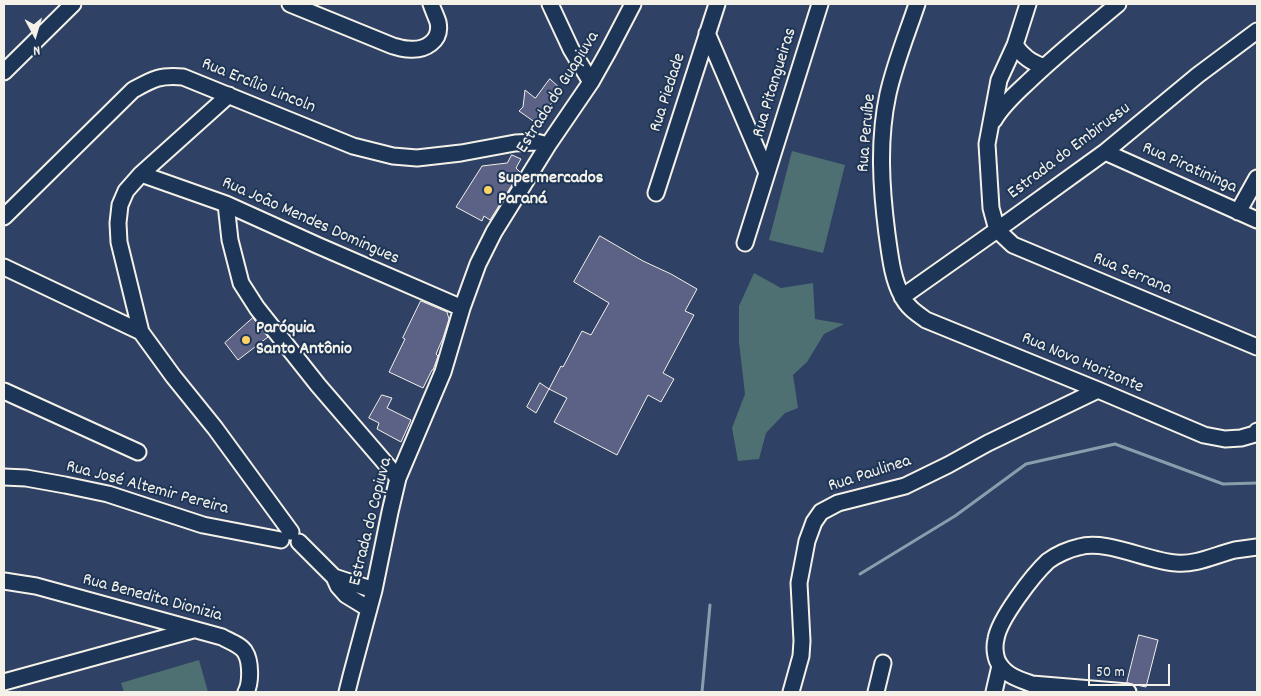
<!DOCTYPE html>
<html>
<head>
<meta charset="utf-8">
<style>
	body { margin:0 }
	#map { position:relative; width:1261px; height:696px; overflow:hidden; background:#2f4164; font-family:Dekko,sans-serif }
	canvas { display:block }
	.frame { position:absolute; inset:0; border:5px solid #f4f1e8; pointer-events:none }
	.north { position:absolute; left:10px; top:10px; width:50px; height:50px; -webkit-text-stroke:4px #1d3557; paint-order:stroke; rotate:174deg; font-size:14px; font-weight:700; line-height:20px; text-align:center; color:#f4f1e8 }
	.north::after { content:''; display:block; margin:auto; width:18px; height:22px; background:#f4f1e8; clip-path:polygon(50% 0,100% 100%,50% 72%,0 100%) }
	.scale { position:absolute; left:1088px; top:664px; width:82px; height:22px; box-sizing:border-box; border:2px solid #f4f1e8; border-top:0; padding-left:6px; font-size:15px; line-height:18px; white-space:nowrap; color:#f4f1e8; -webkit-text-stroke:4px #1d3557; paint-order:stroke }
</style>
</head>
<body>
<div id="map">
<canvas width="1261" height="696"></canvas>
<div class="frame"></div>
<div class="north">N</div>
<div class="scale">50 m</div>
</div>
<script>
const ctx = document.querySelector('canvas').getContext('2d');
ctx.lineJoin = 'round';
function paint(path, color) { ctx.fillStyle = color; ctx.fill(path, 'evenodd'); }
function stroke(path, color, width, dash) { ctx.strokeStyle = color; ctx.lineWidth = width; ctx.lineCap = dash ? 'butt' : 'round'; ctx.setLineDash(dash || []); ctx.stroke(path); }
function label(font, color, halo, rows, align = 'center') {
  ctx.font = font + ' Dekko,sans-serif'; ctx.lineWidth = 4; ctx.setLineDash([]); ctx.textBaseline = 'middle'; ctx.strokeStyle = halo; ctx.fillStyle = color; for (const [text, x, y, turn = 0] of rows) {
    ctx.save(); ctx.translate(x, y); ctx.rotate((+turn || 0) * Math.PI / 180); ctx.textAlign = isNaN(turn) ? turn : align; if (halo) ctx.strokeText(text, 0, 0); ctx.fillText(text, 0, 0); ctx.restore();
  }
}
paint(new Path2D(`
	M 792,151 L 845,165 L 823,253 L 769,240 Z
	M 754,273 L 781,288 L 813,283 L 815,319 L 844,324 L 824,334 L 807,362 L 793,375 L 798,408 L 785,413 L 766,433 L 759,459 L 738,461 L 732,428 L 745,394 L 739,342 L 739,306 Z
	M 199,660 L 208,692 L 124,692 L 121,683 Z`), '#4e7072');
stroke(new Path2D(`
	M 860,574 L 955,516 L 1026,464 L 1115,444 L 1223,484 L 1257,483
	M 702,692 L 710,605`), '#879fad', 3);
const building = new Path2D(`
	M 550,79 L 562,90 L 536,123 L 519,111 L 523,107 L 525,90 L 535,98 Z
	M 512,155 L 521,159 L 516,168 L 520,172 L 490,220 L 484,216 L 482,221 L 456,207 L 482,166 L 507,163 Z
	M 600,236 L 643,261 L 671,274 L 697,289 L 685,311 L 694,315 L 663,373 L 674,379 L 661,402 L 648,395 L 617,455 L 554,422 L 567,398 L 549,389 L 561,366 L 563,367 L 582,331 L 591,335 L 609,303 L 574,282 Z
	M 421,301 L 447,312 L 449,319 L 443,338 L 436,354 L 438,356 L 437,359 L 433,370 L 432,370 L 423,388 L 389,372 L 405,339 L 403,338 Z
	M 253,318 L 268,337 L 238,360 L 225,343 Z
	M 540,383 L 549,389 L 536,413 L 527,407 Z
	M 382,395 L 392,398 L 387,408 L 411,420 L 401,442 L 377,429 L 379,423 L 369,418 Z
	M 1139,635 L 1158,640 L 1146,687 L 1127,683 Z`);
paint(building, '#5c6186');
stroke(building, '#f4f1e8', 1);
const minor = new Path2D(`
	M 290,4 L 393,46 C 398,47 403,49 408,49 C 425,51 442,41 438,22 C 436,16 433,10 431,4
	M 550,4 L 571,49 L 591,82
	M 917,4 C 907,34 895,63 888,94 C 878,140 881,187 887,234 C 890,254 892,278 902,296 C 907,307 916,313 926,320 L 1098,390 L 1204,435 L 1225,439 L 1241,438 L 1255,434 L 1257,431
	M 1028,4 L 1015,45 L 999,80 L 987,144 L 991,208 L 997,230 L 1013,245 L 1257,347
	M 707,33 L 767,173
	M 1015,45 C 1023,57 1031,62 1044,67
	M 4,72 L 73,4
	M 994,120 C 1002,106 1015,94 1027,83 C 1056,55 1087,30 1118,4
	M 1105,152 L 1257,220
	M 141,174 L 226,204 L 319,246 L 462,308
	M 656,193 L 717,4
	M 226,204 L 230,240 L 241,283 L 257,308 L 318,385 L 398,478
	M 1238,212 L 1257,178
	M 4,217 L 133,90 C 153,79 159,75 183,77 L 353,146 L 393,156 L 417,158 L 461,153 L 515,143 L 536,142 L 548,145
	M 745,243 L 820,4
	M 4,267 L 141,332 L 173,376 L 215,428 L 291,532
	M 902,297 L 997,230 L 1105,152 L 1198,75 L 1257,31
	M 141,332 L 119,242 L 118,223 L 120,205 L 126,191 L 141,174 L 229,95
	M 4,391 L 138,452
	M 4,477 L 26,478 L 65,485 L 108,494 L 203,525 L 281,540
	M 299,542 L 334,577 L 338,586 L 346,595 L 369,609
	M 334,577 L 374,590
	M 4,581 L 36,586 L 222,637 C 229,641 241,645 245,652 C 251,661 251,683 246,692
	M 4,682 L 193,630
	M 347,692 L 351,676 L 374,590 L 390,512 L 398,478 L 443,372 L 462,308 L 478,264 L 494,232 L 548,145 L 591,82 L 609,50 L 633,4
	M 791,692 L 801,656 L 802,641 L 799,583 L 807,541 L 814,522 L 821,512 L 838,503 L 905,486 L 948,465 L 988,443 L 1098,390
	M 876,692 L 883,663
	M 994,692 L 1000,666
	M 1128,692 L 1032,684 C 1021,680 1007,676 1000,665 C 995,659 994,647 996,639 C 999,619 1033,575 1048,561 C 1056,555 1069,549 1079,547 C 1106,539 1147,561 1176,563 C 1196,565 1215,555 1235,550 C 1242,549 1250,548 1257,547`);
stroke(minor, '#f4f1e8', 19);
stroke(minor, '#1d3557', 15);
for (const [x, y, r, color] of [
	[488,190,5,"#ffd166"],
	[246,340,5,"#ffd166"]
]) { const dot = new Path2D(); dot.arc(x, y, r, 0, 2 * Math.PI); ctx.fillStyle = color; ctx.fill(dot); stroke(dot, '#1d3557', 2); }
label('18px', '#f4f1e8', '#1d3557', [
	["Rua Pitangueiras",776,83,-73],
	["Rua Ercílio Lincoln",258,87,22],
	["Estrada do Guapiuva",559,93,-58],
	["Rua Piedade",669,93,-72],
	["Rua Peruíbe",868,133,-85],
	["Estrada do Embirussu",1070,152,-37],
	["Rua Piratininga",1189,169,24],
	["Rua João Mendes Domingues",310,222,24],
	["Rua Serrana",1132,275,23],
	["Rua Novo Horizonte",1082,364,23],
	["Rua Paulinea",870,475,-18],
	["Rua José Altemir Pereira",147,489,15],
	["Estrada do Copiuva",372,522,-76],
	["Rua Benedita Dionizia",152,599,15]
]);
label('bold 18px', '#f4f1e8', '#1d3557', [
	["Supermercados",498,180],
	["Paraná",498,201],
	["Paróquia",256,330],
	["Santo Antônio",256,351]
], 'left');
</script>
</body>
</html>
